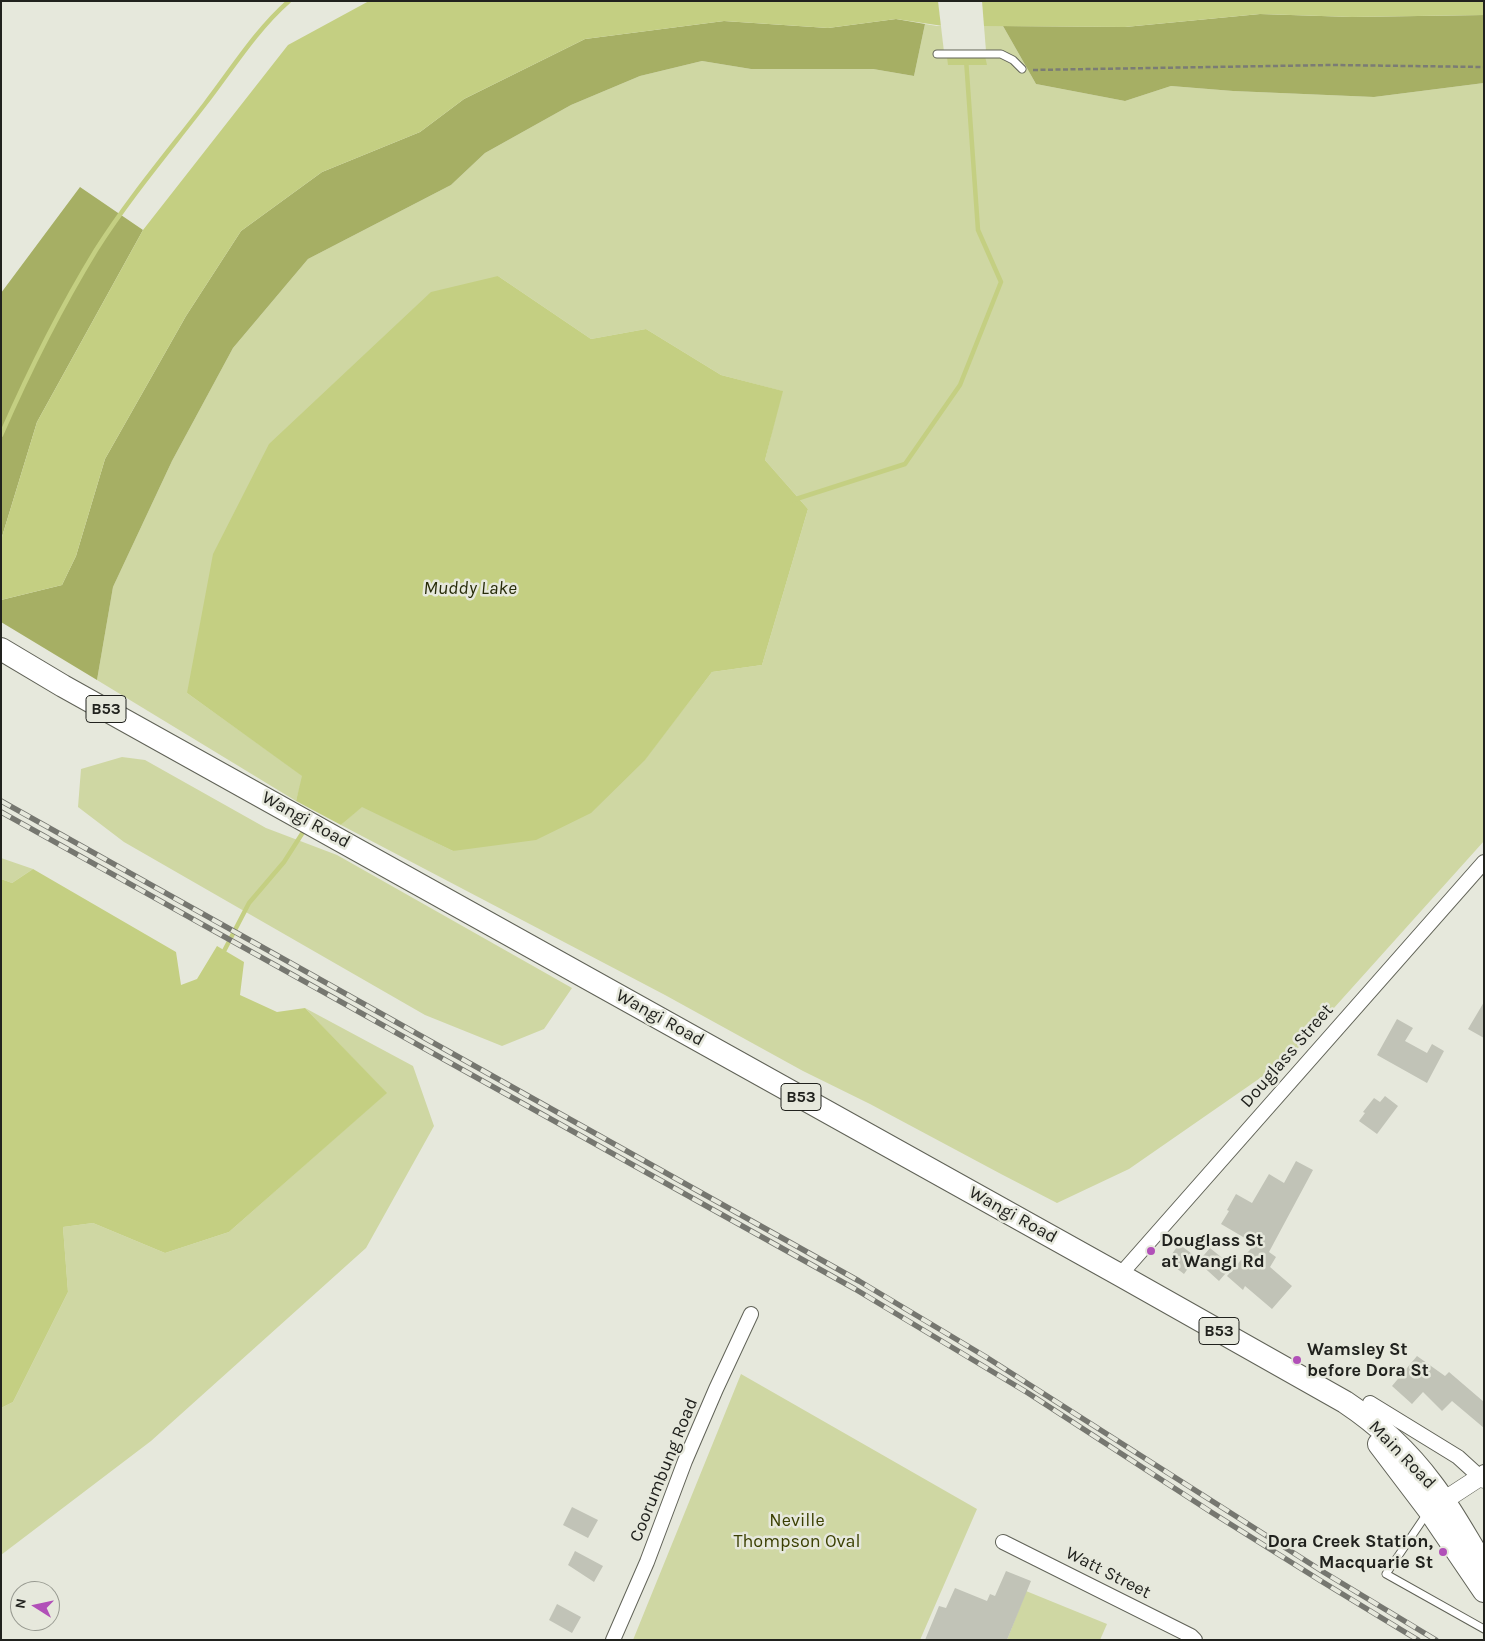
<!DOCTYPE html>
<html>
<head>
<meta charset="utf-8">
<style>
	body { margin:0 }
	#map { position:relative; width:1485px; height:1641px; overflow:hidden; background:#e6e8dc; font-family:Karla,sans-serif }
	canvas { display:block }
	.frame { position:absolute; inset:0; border:2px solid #21221e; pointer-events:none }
	.north { position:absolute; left:10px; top:1581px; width:50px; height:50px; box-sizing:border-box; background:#e6e8dc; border:1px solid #979990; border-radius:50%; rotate:280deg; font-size:14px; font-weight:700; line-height:20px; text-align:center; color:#21221e }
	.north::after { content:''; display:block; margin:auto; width:18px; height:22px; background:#b150b8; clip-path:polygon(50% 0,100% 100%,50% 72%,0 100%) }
</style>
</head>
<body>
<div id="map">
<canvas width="1485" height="1641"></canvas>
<div class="frame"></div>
<div class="north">N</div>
</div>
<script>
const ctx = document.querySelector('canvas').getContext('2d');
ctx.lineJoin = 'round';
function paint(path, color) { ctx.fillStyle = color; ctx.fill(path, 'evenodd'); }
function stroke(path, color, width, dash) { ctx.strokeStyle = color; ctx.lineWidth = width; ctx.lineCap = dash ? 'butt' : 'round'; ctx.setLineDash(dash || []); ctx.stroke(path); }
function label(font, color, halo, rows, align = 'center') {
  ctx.font = font + ' Karla,sans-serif'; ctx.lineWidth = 5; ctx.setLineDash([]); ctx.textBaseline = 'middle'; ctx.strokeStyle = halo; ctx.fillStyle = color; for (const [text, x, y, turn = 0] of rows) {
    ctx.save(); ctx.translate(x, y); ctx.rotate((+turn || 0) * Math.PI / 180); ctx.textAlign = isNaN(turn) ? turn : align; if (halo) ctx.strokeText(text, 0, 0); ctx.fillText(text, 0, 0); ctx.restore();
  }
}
paint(new Path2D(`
	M 925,24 L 937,26 L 1003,26 L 1036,84 L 1125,101 L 1171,86 L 1233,91 L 1374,97 L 1484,83 L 1484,841 L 1289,1058 L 1129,1169 L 1057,1203 L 1001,1174 L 870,1104 L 803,1071 L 665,995 L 341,825 L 362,806 L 453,851 L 645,759 L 712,672 L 762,665 L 808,509 L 765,460 L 782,391 L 721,375 L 646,329 L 591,339 L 498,276 L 187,693 L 303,776 L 296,801 L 97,680 L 113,587 L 172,461 L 233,348 L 308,259 L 451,185 L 485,153 L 571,105 L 640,76 L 702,61 L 751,69 L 873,69 L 914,76 Z
	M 122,757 L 145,760 L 266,828 L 337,855 L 572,988 L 544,1029 L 502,1046 L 425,1015 L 124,842 L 78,807 L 81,769 Z
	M 1,858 L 33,869 L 12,883 L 1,879 Z
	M 305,1008 L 413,1066 L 434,1126 L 366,1248 L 151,1441 L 1,1555 L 1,1408 L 13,1402 L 68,1292 L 63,1227 L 93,1223 L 165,1253 L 229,1232 L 386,1093 Z
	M 741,1374 L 977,1509 L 920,1640 L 633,1640 Z
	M 1026,1591 L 1107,1624 L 1100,1640 L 1007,1640 Z`), '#cfd7a3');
paint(new Path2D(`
	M 1260,14 L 1352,17 L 1484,15 L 1484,83 L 1374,97 L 1233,91 L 1171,86 L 1125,101 L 1036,84 L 1003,26 L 1125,27 Z
	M 896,19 L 925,24 L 914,76 L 873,69 L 751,69 L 702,61 L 640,76 L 571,105 L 485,153 L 451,185 L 308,259 L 233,348 L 172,461 L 113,587 L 97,680 L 1,622 L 1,600 L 62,585 L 76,556 L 105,459 L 186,316 L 241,231 L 322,172 L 420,132 L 464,99 L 585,39 L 724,21 L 828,28 Z
	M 80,187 L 143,230 L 37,422 L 1,540 L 1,293 Z`), '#a6af64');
paint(new Path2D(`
	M 369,1 L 1484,1 L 1484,15 L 1352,17 L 1260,14 L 1125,27 L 981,26 L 983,47 L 987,65 L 948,65 L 943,26 L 896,19 L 828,28 L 724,21 L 585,39 L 464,99 L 420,132 L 322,172 L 241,231 L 186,316 L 105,459 L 76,556 L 62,585 L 1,600 L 1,540 L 37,422 L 143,230 L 288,45 Z
	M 498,276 L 591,339 L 646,329 L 721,375 L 783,391 L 765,460 L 808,509 L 762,665 L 712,672 L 645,760 L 591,813 L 536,840 L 453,851 L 362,807 L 341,825 L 296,801 L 302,776 L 187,693 L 213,554 L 269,444 L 431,292 Z
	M 33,869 L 176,952 L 181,985 L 197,979 L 217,946 L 244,962 L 240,995 L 277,1012 L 305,1008 L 387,1093 L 229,1232 L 165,1253 L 93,1223 L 63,1227 L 68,1292 L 13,1402 L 1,1408 L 1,879 L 12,883 Z`), '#c4cf82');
paint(new Path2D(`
	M 938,1 L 982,1 L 986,51 L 944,52 Z`), '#e6e8dc');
stroke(new Path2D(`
	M 1,435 C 29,371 60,309 96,250 C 129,198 168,152 205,104 C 232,69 256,30 289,1
	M 793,500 L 905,464 L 960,385 L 1001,282 L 978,230 L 966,59
	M 223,953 L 249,903 L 284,862 L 305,829`), '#c4cf82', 4.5);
paint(new Path2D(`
	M 1484,1002 L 1484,1038 L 1468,1029 Z
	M 1397,1019 L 1413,1028 L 1405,1041 L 1427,1053 L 1432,1044 L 1444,1051 L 1427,1083 L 1377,1055 Z
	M 1385,1096 L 1398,1106 L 1377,1134 L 1359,1121 L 1365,1113 L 1363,1112 L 1374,1098 L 1380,1102 Z
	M 1296,1161 L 1313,1170 L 1269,1252 L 1276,1257 L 1270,1267 L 1292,1286 L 1272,1309 L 1245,1286 L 1243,1290 L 1227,1276 L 1255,1244 L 1221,1224 L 1229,1211 L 1227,1210 L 1236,1194 L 1252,1203 L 1269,1174 L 1284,1183 Z
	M 1179,1244 L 1196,1257 L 1184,1274 L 1167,1261 Z
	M 1210,1248 L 1232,1266 L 1219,1281 L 1198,1262 Z
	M 1417,1356 L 1445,1376 L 1449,1372 L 1484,1402 L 1484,1428 L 1452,1401 L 1442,1411 L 1423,1392 L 1412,1404 L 1392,1386 Z
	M 572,1507 L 598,1520 L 588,1538 L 563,1525 Z
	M 575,1551 L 603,1566 L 594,1582 L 568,1565 Z
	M 1006,1571 L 1031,1581 L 1007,1640 L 925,1640 L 939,1606 L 946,1608 L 955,1588 L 987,1601 L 990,1594 L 995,1596 Z
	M 557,1604 L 581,1617 L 572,1633 L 549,1620 Z`), '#c1c3b7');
const service = new Path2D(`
	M 937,54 L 1001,54 L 1013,60 L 1022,69
	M 1428,1512 L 1386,1574 L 1484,1629`);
const minor = new Path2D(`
	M 1120,1275 L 1484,862
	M 1370,1403 L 1458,1457 L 1480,1477 L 1484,1472
	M 1003,1542 L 1191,1636 L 1195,1640
	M 613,1640 L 647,1562 L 685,1461 L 716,1389 L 751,1314`);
const tertiary = new Path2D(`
	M 1434,1507 L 1480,1477 L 1484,1479`);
const primary = new Path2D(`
	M 1,649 L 63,686 L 1120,1275 L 1345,1402 C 1378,1424 1409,1453 1432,1484 C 1452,1510 1467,1539 1484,1566
	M 1379,1444 L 1429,1510 L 1484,1591`);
stroke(service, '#606257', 9);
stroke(minor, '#606257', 16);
stroke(tertiary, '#606257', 19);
stroke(primary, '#606257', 24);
stroke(new Path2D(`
	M 1033,70 L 1332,65 L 1484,67`), '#7b7c75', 2.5, [5, 2.5]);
stroke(service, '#fff', 7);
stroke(minor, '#fff', 14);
stroke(tertiary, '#fff', 18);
stroke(primary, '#fff', 22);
const rail = new Path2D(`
	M 1,801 L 859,1281 L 986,1357 L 1325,1573 L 1436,1640
	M 1,812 L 855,1289 L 1028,1393 L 1211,1512 L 1321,1581 L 1418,1640`);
stroke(rail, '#767770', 5.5);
stroke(rail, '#e6e8dc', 4, [11]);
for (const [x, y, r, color] of [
	[1151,1251,5,"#b150b8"],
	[1297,1360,5,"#b150b8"],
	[1443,1552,5,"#b150b8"]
]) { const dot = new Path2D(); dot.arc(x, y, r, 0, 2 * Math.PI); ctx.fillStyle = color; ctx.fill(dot); stroke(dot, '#e6e8dc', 2); }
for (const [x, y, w] of [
	[106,709,40],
	[801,1097,40],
	[1219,1331,40]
]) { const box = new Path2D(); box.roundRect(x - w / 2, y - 13.5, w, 27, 4); ctx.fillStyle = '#e6e8dc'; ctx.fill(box); stroke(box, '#21221e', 1); }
label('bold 16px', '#21221e', null, [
	["B53",106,709],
	["B53",801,1097],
	["B53",1219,1331]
]);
label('18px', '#21221e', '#e6e8dc', [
	["Wangi Road",306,820,29],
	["Wangi Road",660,1018,29],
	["Douglass Street",1287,1056,-49],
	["Wangi Road",1013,1215,29],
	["Main Road",1402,1455,46],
	["Coorumbung Road",664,1470,-68],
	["Watt Street",1108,1573,27]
]);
label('bold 18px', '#21221e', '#e6e8dc', [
	["Douglass St",1161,1241],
	["at Wangi Rd",1161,1262],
	["Wamsley St",1307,1350],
	["before Dora St",1307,1371],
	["Dora Creek Station,",1433,1542,"right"],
	["Macquarie St",1433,1563,"right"]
], 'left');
label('18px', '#3b4003', '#e6e8dc', [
	["Neville",797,1521],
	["Thompson Oval",797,1542]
]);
label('italic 19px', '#282c0a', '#e6e8dc', [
	["Muddy Lake",470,589]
]);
</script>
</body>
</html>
